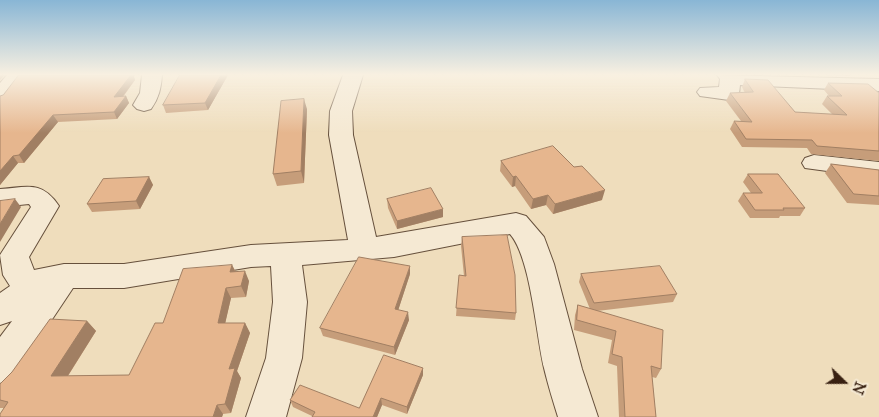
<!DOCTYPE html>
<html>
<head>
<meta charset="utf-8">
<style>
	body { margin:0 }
	#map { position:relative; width:879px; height:417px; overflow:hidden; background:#efddbc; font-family:"IM FELL Great Primer",serif }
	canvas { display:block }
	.north { position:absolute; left:819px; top:357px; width:50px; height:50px; -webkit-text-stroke:4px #f5e9d3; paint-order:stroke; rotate:112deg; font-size:14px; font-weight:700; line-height:20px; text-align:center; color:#392112 }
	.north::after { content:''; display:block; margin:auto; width:18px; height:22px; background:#392112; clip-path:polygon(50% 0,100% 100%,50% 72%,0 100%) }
</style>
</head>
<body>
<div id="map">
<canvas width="879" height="417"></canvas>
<div class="north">N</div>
</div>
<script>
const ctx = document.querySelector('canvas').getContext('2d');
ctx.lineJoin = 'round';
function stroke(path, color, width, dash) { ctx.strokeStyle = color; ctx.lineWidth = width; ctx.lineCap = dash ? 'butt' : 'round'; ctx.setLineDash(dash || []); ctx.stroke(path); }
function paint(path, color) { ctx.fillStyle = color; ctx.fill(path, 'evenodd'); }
const minor = new Path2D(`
	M 7,75 L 28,75 L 7,100 L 0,102 L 0,83 Z
	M 142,75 L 162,75 C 161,88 159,98 151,109 L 144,111 L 137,109 L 133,105 L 140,93 Z
	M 343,75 L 363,75 L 352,111 L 353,135 L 376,237 L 516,213 L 526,216 L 544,237 L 554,264 L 582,369 L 598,417 L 558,417 C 553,401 548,385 544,368 C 536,335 531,258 510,234 L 394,257 L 302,265 L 307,302 L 302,358 L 286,417 L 246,417 L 266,358 L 273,302 L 271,266 L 251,267 L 124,288 L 73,288 L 13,378 L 0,383 L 0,337 L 12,321 L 0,325 L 0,293 L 10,286 L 3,275 L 0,255 L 31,207 L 29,204 L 0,207 L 0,189 C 27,187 42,180 59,206 L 29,257 L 34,270 L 64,264 L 124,264 L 251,245 L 348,240 L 329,135 L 330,111 Z
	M 717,75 L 879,79 L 879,91 L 740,85 L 739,94 L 736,98 L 729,100 L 700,96 L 697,92 L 700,88 L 719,87 L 720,79 Z
	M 814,155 L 879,162 L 879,178 L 805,168 L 802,163 L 805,158 Z`);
stroke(minor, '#66503c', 2);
paint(minor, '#f5e9d3');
paint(new Path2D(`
	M 228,75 L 208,110 L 166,113 L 163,105 Z
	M 809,75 L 850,75 L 850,76 Z
	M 134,77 L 135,80 L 123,97 L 126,96 L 129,103 L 117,119 L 58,122 L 24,163 L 18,163 L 0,185 L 0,96 Z
	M 745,79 L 795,112 L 833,115 L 822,104 L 827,96 L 829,96 L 824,90 L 828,83 L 879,93 L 879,161 L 811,154 L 807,148 L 742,147 L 730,129 L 734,121 L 741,121 L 726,101 L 730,93 L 745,93 L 742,87 Z
	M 307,109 L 304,183 L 277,186 L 273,174 Z
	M 501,161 L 602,200 L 553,214 L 546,205 L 531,209 L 515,186 L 512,187 L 500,171 Z
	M 831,164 L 879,170 L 879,205 L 847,203 L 825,173 Z
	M 748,174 L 805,208 L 800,216 L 780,216 L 779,218 L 750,218 L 738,201 L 743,193 L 751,193 L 743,182 Z
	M 149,177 L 153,185 L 140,209 L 92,212 L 87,204 Z
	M 387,199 L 443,217 L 397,229 L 388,208 Z
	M 462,237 L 516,313 L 515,320 L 456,316 L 459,275 L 464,276 L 461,246 Z
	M 232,265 L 236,272 L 249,281 L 246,297 L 231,298 L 225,323 L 245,323 L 250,333 L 237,371 L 241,378 L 231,413 L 223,414 L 222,417 L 0,417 L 4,408 L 0,408 L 0,384 L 87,321 L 96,331 L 68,376 L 129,375 L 163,323 Z
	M 410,274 L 398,310 L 409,320 L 395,355 L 323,336 L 320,328 Z
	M 581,274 L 677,294 L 673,302 L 597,311 L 661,369 L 656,378 L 652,377 L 656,417 L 619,417 L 617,366 L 608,363 L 612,340 L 574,330 L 575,315 L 578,305 L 590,309 L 579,282 Z
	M 423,368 L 423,375 L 407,414 L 382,405 L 377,417 L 312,417 L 312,416 L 293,407 L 290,400 L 359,408 Z`), '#c69d7a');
paint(new Path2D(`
	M 0,75 L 5,75 L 0,80 Z
	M 130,75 L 135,75 L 134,77 L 135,80 L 117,104 L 114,97 Z
	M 221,75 L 228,75 L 208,110 L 205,103 Z
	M 126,96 L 129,103 L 117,119 L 114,112 Z
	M 304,99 L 307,109 L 304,183 L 301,171 Z
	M 53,115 L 58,122 L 24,163 L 19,155 Z
	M 13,156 L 18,163 L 0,185 L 0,171 Z
	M 516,176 L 515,186 L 512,187 L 513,177 Z
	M 149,177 L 153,185 L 140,209 L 136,201 Z
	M 605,190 L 602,200 L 553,214 L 555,204 Z
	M 548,195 L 546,205 L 531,209 L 533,199 Z
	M 15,199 L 21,207 L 0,242 L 0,224 Z
	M 443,209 L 443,217 L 397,229 L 397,221 Z
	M 232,265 L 237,275 L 230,272 Z
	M 410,266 L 410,274 L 396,317 L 395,309 Z
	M 245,271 L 249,281 L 246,297 L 241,286 Z
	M 226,288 L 231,298 L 223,333 L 218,323 Z
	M 408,312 L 409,320 L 395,355 L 394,347 Z
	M 87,321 L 96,331 L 62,385 L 51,376 Z
	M 245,323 L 250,333 L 237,371 L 241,378 L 231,413 L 225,404 L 229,369 Z
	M 423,368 L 423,375 L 407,414 L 407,407 Z
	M 381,398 L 382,405 L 377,417 L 373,417 Z
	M 217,405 L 223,414 L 222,417 L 213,417 Z`), '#a17f63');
const building = new Path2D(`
	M 19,75 L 131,75 L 114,97 L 126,96 L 114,112 L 53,115 L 19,155 L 13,156 L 0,171 L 0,96 L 3,95 Z
	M 180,75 L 221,75 L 205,103 L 163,105 Z
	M 745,79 L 768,80 L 795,112 L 847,115 L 827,96 L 842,96 L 828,83 L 868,84 L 879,93 L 879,151 L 817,146 L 812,140 L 746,139 L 734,121 L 752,122 L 730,93 L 753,92 Z
	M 304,99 L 301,171 L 273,174 L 281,101 Z
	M 553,146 L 574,167 L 582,166 L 605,190 L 555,204 L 548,195 L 533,199 L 516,176 L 513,177 L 501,161 Z
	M 831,164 L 879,170 L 879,196 L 854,194 Z
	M 748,174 L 778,174 L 805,208 L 783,208 L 784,210 L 755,210 L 743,193 L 762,193 Z
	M 149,177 L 136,201 L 87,204 L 103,179 Z
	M 431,188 L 443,209 L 397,221 L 387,199 Z
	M 15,199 L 0,224 L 0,201 Z
	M 507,235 L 515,275 L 516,313 L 456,308 L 459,275 L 466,276 L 462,237 Z
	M 359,257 L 410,266 L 395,309 L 408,312 L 394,347 L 320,328 Z
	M 232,265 L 230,272 L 245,271 L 241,286 L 226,288 L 218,323 L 245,323 L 229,369 L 235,368 L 225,404 L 217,405 L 213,417 L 0,417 L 0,414 L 8,402 L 0,400 L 0,384 L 12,372 L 50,319 L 87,321 L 51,376 L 129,375 L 155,323 L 163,323 L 183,269 Z
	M 660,266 L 677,294 L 594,303 L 581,274 Z
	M 578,305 L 663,330 L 661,369 L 651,366 L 656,417 L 625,417 L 622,357 L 612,354 L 616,331 L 577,320 Z
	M 384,355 L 423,368 L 407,407 L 381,398 L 373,417 L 312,417 L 315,412 L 290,400 L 300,385 L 359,408 Z`);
paint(building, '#e6b68e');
stroke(building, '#a17f63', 1);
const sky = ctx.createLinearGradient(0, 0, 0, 133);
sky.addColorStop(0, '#89b6d5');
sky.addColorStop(0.56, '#f8f0e1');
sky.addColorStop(1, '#f8f0e100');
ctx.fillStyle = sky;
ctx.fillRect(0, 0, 879, 133);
</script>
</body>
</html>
